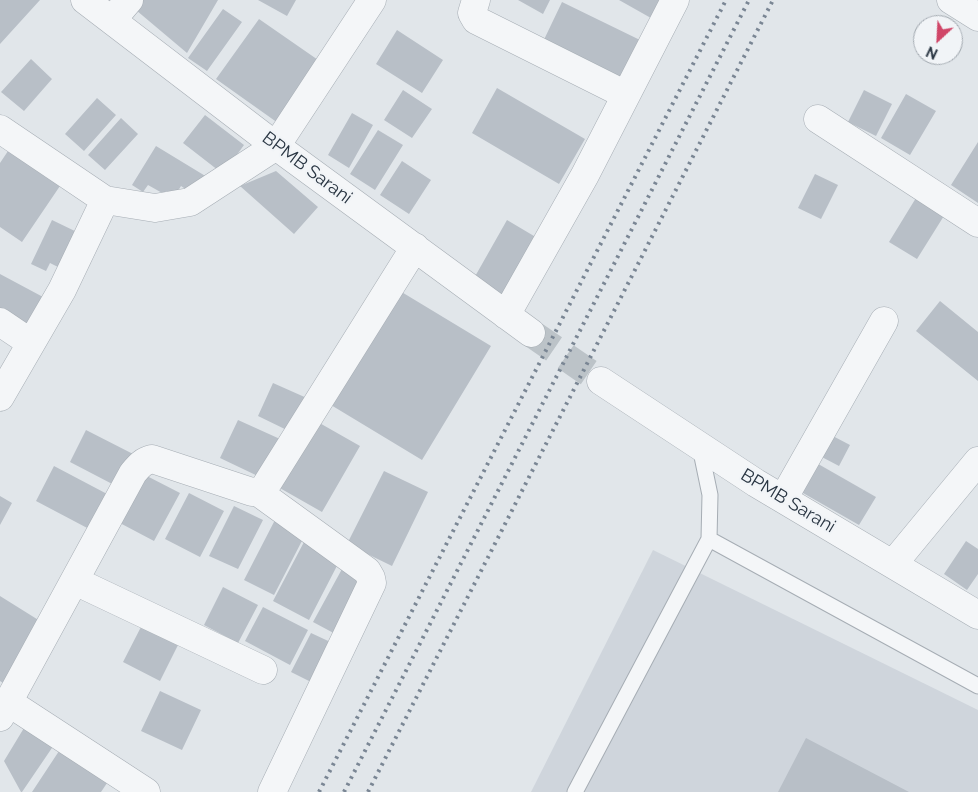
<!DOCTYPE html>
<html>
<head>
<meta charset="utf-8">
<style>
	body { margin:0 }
	#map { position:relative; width:978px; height:792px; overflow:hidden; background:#e1e6ea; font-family:Raleway,sans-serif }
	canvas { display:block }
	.north { position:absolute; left:913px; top:15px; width:50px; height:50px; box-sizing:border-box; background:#f1f4f7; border:1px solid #a1a8af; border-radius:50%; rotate:205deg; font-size:14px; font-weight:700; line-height:20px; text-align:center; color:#293542 }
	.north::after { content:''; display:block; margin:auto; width:18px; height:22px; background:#d04668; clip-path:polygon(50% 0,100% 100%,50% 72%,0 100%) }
</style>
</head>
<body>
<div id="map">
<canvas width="978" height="792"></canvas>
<div class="north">N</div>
</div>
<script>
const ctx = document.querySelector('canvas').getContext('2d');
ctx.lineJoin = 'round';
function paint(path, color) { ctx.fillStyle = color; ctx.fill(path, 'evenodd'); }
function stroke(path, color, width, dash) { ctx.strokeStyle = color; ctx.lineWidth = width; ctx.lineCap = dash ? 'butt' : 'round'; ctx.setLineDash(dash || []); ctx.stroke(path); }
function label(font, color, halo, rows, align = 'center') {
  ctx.font = font + ' Raleway,sans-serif'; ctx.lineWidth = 4.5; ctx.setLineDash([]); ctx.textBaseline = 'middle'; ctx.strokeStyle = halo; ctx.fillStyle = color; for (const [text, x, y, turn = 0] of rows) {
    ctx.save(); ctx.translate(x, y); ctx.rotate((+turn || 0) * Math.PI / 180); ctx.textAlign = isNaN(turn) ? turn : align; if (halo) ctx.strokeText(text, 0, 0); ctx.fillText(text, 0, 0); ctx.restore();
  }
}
paint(new Path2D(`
	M 653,550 L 978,710 L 978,792 L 531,792 Z`), '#cfd5dc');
paint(new Path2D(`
	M 0,0 L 40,0 L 0,44 Z
	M 135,0 L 218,0 L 187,53 L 130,5 Z
	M 258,0 L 296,0 L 287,16 Z
	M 518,0 L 550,0 L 543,14 Z
	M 619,0 L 670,0 L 658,22 Z
	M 562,2 L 640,40 L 619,85 L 540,48 Z
	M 223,9 L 242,22 L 207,71 L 188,58 Z
	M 259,19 L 321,62 L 278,123 L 216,79 Z
	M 397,30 L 443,60 L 422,93 L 376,64 Z
	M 31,59 L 52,79 L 24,111 L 1,92 Z
	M 497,88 L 585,139 L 559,184 L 472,133 Z
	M 403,90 L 432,109 L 412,138 L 384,120 Z
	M 864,90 L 892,104 L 876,136 L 848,122 Z
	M 906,94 L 936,111 L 910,155 L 881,138 Z
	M 97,98 L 116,115 L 84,151 L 65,134 Z
	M 352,113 L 373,125 L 349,168 L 328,155 Z
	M 205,115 L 244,145 L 223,174 L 183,143 Z
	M 121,118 L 138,134 L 105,170 L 88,155 Z
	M 378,130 L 403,145 L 375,190 L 350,174 Z
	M 978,142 L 978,203 L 951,185 Z
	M 156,146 L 207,177 L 196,196 L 181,186 L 175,196 L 166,191 L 164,194 L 148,185 L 143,192 L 132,185 Z
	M 10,148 L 62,183 L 22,242 L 0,227 L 0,163 Z
	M 402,161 L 431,180 L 409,214 L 380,195 Z
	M 276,171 L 318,207 L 294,234 L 240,186 Z
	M 815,174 L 838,185 L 821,219 L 798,208 Z
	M 919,193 L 947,211 L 917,259 L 889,242 Z
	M 52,220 L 81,234 L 64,270 L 50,263 L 46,271 L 31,264 Z
	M 507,220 L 539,239 L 506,299 L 473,280 Z
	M 0,274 L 43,297 L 29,324 L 0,309 Z
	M 395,288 L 491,346 L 422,460 L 326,402 Z
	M 940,301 L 978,332 L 978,381 L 916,331 Z
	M 273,383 L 309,399 L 293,433 L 258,416 Z
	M 238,420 L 280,439 L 262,478 L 220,458 Z
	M 316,421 L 360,446 L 322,512 L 278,487 Z
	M 86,430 L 135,455 L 118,487 L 70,462 Z
	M 829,434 L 850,445 L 839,466 L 818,455 Z
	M 813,461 L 876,497 L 859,525 L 796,489 Z
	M 54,466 L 109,495 L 91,530 L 36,501 Z
	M 384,471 L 428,492 L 392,566 L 347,544 Z
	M 143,474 L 180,493 L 154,541 L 118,522 Z
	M 189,493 L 224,511 L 200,557 L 165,539 Z
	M 0,496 L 12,503 L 0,525 Z
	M 234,506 L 263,520 L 238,569 L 209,556 Z
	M 276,518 L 306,533 L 274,595 L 244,580 Z
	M 966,541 L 978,549 L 978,574 L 967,590 L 944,574 Z
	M 304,542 L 340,560 L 309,620 L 273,601 Z
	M 342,569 L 370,584 L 341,637 L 313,622 Z
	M 223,587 L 258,605 L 238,643 L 204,625 Z
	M 0,596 L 48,626 L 9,687 L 0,681 Z
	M 263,607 L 308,630 L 290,665 L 245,641 Z
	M 142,625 L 179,643 L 160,681 L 123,662 Z
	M 311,633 L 339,646 L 319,686 L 291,672 Z
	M 160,691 L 201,710 L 182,750 L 141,731 Z
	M 27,723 L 56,742 L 22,792 L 21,792 L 4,761 Z
	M 806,738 L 909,792 L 778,792 Z
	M 63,745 L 111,777 L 101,792 L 32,792 Z`), '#b8bfc7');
stroke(new Path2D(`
	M 531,333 L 601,381`), '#bcc3c8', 28, [28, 14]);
const service = new Path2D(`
	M 700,447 L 710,495 L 709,539
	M 575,792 L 709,539 L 978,686`);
const minor = new Path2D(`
	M 85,0 L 276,146 L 531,333
	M 476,0 L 472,13 L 476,20 L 626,95
	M 951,0 L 978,17
	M 112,20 L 129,0
	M 818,119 L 978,223
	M 0,129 L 105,200 L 155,208 L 190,202 L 276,146 L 372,0
	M 506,315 L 585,175 L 675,0
	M 0,322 L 31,343
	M 601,381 L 756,483 L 978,615
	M 0,397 L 62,290 L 105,200
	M 258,492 L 367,571 L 371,578 L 372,583 L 272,792
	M 783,499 L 884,321
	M 893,564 L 978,461
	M 75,581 L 263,670
	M 8,702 L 146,792
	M 0,717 L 133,473 C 139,466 143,461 152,459 L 252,492 L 263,490 L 415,247`);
stroke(service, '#a6adb4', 17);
stroke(minor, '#a6adb4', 29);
stroke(service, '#f4f6f8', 15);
stroke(minor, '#f4f6f8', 28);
stroke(new Path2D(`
	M 319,792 L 726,0
	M 344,792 L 749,0
	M 368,792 L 773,0`), '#7a8694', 4, [2.5, 5]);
label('18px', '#293542', '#f1f4f7', [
	["BPMB Sarani",307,168,37],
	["BPMB Sarani",788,501,31]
]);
</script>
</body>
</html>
